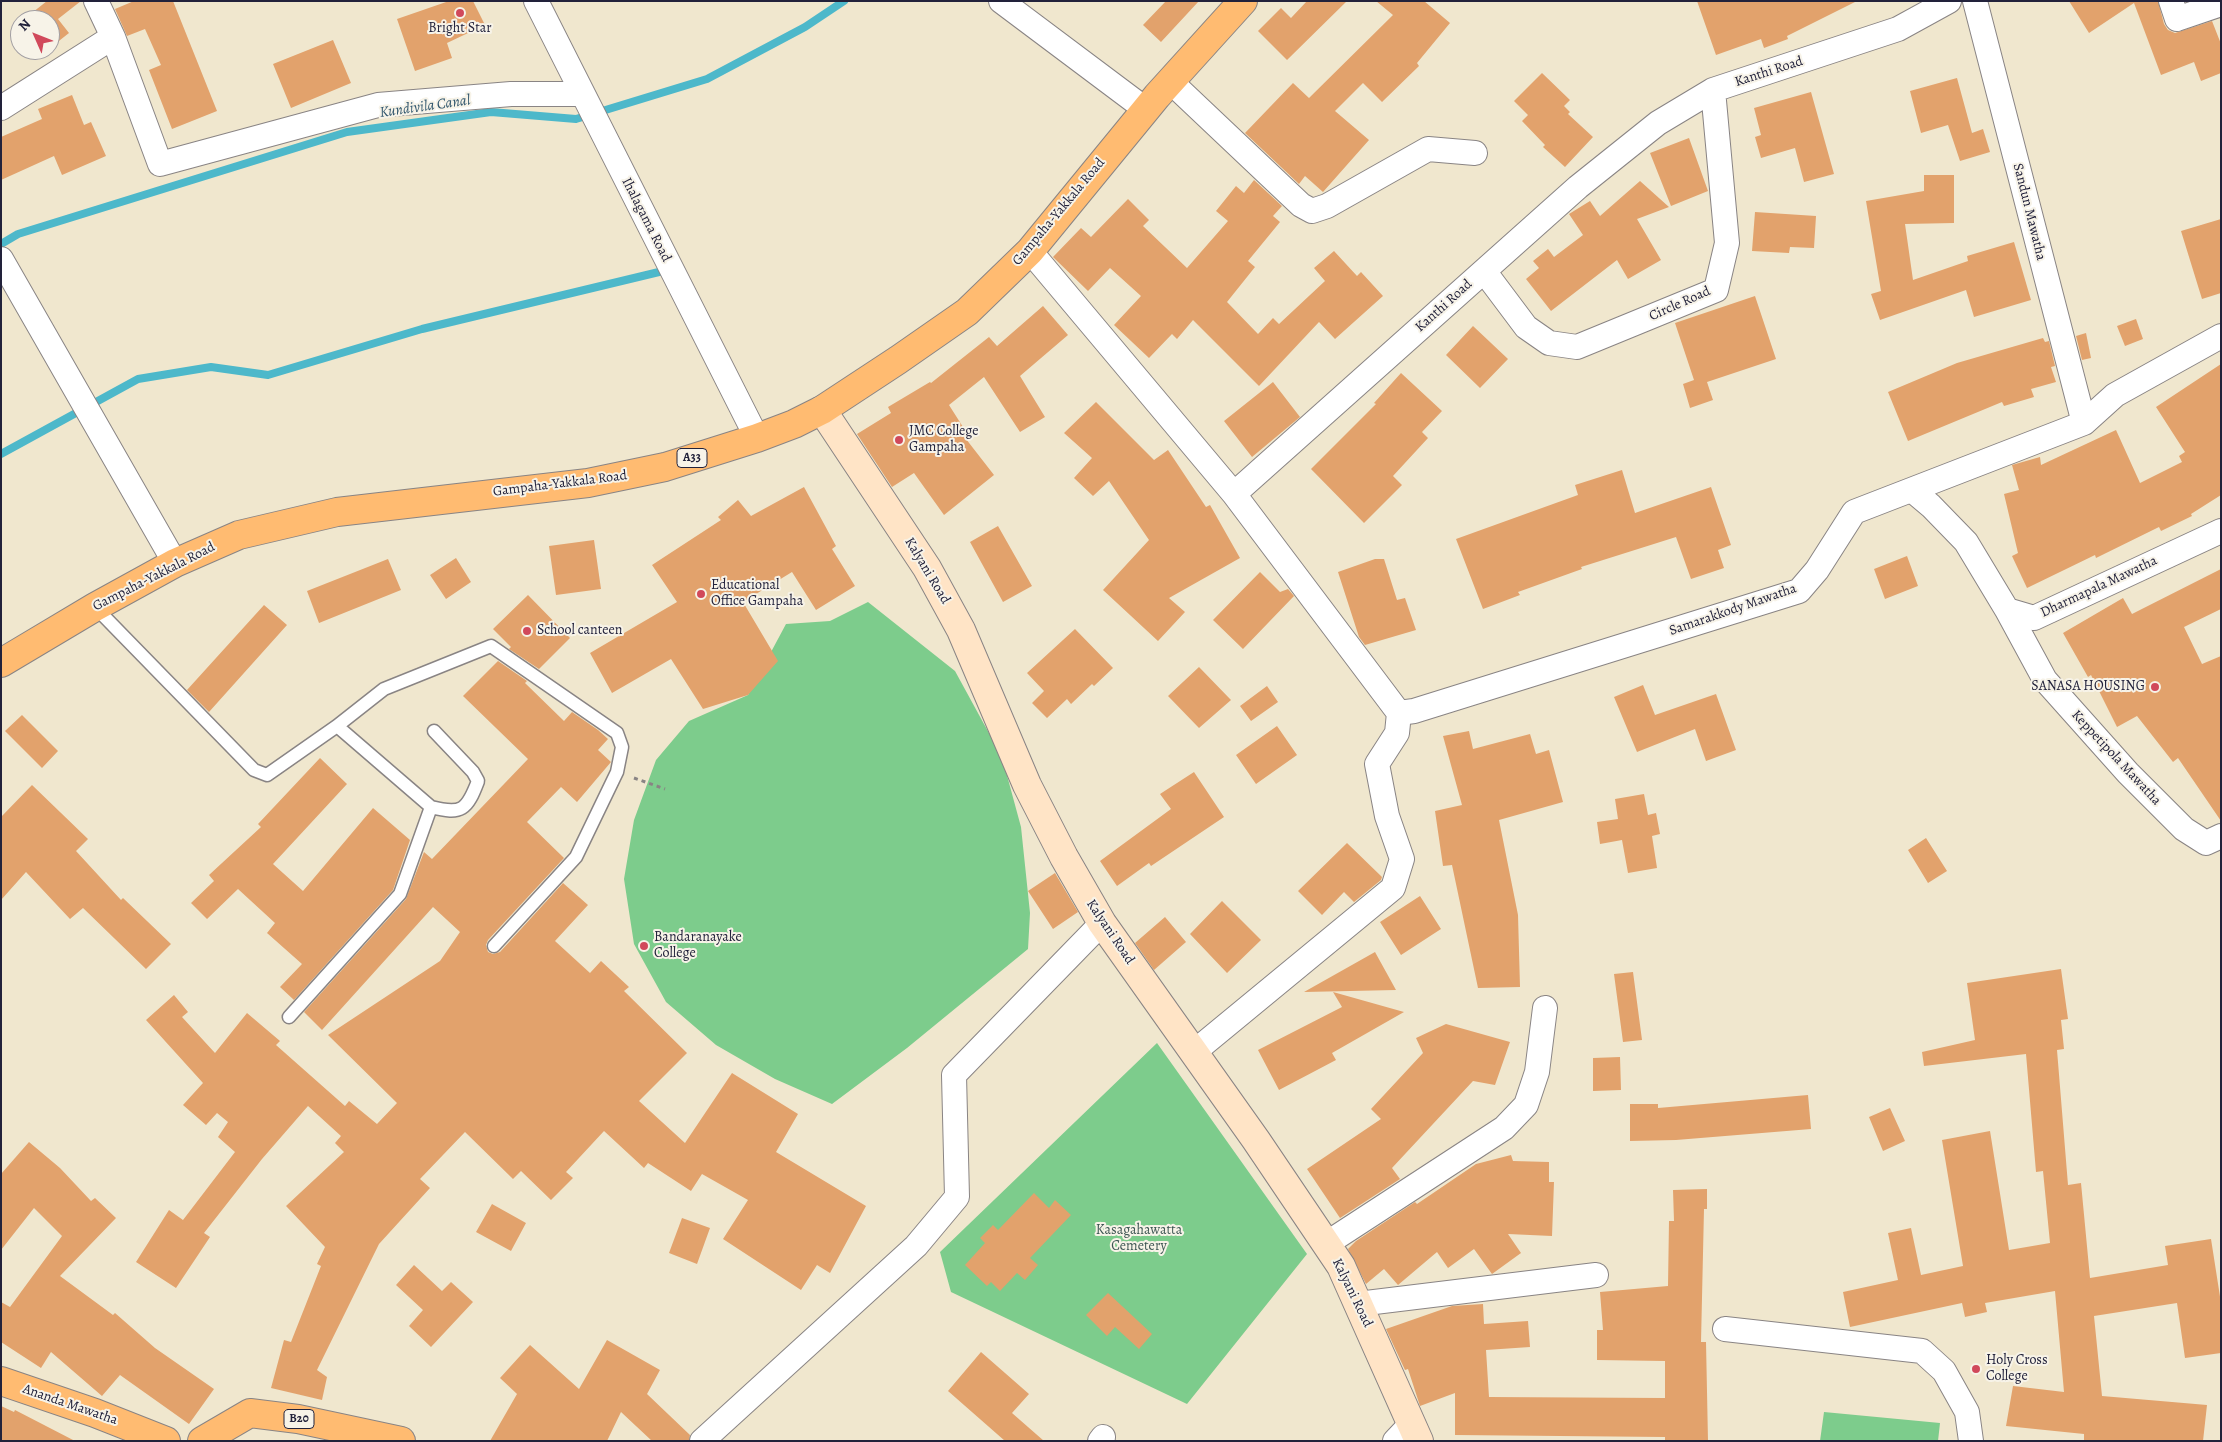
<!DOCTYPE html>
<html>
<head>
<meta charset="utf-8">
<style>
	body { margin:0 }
	#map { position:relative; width:2222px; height:1442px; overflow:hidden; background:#f0e7ce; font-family:Alegreya,serif }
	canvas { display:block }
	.frame { position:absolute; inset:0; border:2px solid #22223b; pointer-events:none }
	.north { position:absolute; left:10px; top:10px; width:50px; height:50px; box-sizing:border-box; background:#f7f3e8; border:1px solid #a29fa3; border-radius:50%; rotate:314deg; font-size:14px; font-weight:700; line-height:20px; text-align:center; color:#22223b }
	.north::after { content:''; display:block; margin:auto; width:18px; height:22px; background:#d1495b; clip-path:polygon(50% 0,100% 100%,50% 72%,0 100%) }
</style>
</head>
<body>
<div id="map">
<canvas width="2222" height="1442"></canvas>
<div class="frame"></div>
<div class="north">N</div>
</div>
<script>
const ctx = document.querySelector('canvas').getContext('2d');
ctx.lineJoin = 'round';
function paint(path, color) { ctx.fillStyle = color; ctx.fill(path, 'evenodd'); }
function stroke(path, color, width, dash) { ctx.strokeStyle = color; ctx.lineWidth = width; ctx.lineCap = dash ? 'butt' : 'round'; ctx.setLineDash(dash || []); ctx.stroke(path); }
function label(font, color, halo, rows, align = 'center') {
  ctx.font = font + ' Alegreya,serif'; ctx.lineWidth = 4; ctx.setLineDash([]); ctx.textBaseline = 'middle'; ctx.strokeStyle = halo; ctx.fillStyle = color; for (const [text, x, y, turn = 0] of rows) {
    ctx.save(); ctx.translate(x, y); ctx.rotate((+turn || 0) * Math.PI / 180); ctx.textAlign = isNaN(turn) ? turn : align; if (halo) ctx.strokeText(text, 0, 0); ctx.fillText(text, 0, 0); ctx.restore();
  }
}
paint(new Path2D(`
	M 868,602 L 955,671 L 1002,757 L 1021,827 L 1030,913 L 1028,949 L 907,1048 L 832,1104 L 775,1079 L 716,1045 L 666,1002 L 634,944 L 624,879 L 634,820 L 656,760 L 689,721 L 748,695 L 786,624 L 830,621 Z
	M 1157,1043 L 1307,1254 L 1187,1404 L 951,1292 L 940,1252 Z
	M 1824,1412 L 1940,1423 L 1938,1441 L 1820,1441 Z`), '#7dcc8c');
stroke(new Path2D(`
	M 1,244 L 18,234 L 347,132 L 491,112 L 576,119 L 707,79 L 805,27 L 844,1
	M 1,454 L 138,379 L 211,367 L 268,375 L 422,329 L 659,272`), '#4db8ca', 8);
paint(new Path2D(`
	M 47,1 L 81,1 L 58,19 L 69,33 L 50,48 L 50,20 L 23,20 Z
	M 134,1 L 173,1 L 217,111 L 172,129 L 149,70 L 161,65 L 145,29 L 127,36 L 115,9 Z
	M 449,1 L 473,1 L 485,25 L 447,43 L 452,58 L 415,71 L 397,19 Z
	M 1166,1 L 1199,1 L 1161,42 L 1143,25 Z
	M 1307,1 L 1347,1 L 1287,60 L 1258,31 L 1281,8 L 1291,18 Z
	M 1376,1 L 1424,1 L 1450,23 L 1417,63 L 1419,66 L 1382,102 L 1363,83 L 1335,111 L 1369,140 L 1323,192 L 1305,176 L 1299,184 L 1245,133 L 1293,83 L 1309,98 L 1393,15 Z
	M 1697,1 L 1857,1 L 1787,36 L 1788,39 L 1764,48 L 1761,39 L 1716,55 Z
	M 2069,1 L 2158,1 L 2164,24 L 2168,30 L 2175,33 L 2212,21 L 2221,44 L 2221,73 L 2201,81 L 2194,62 L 2161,75 L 2134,3 L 2089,33 Z
	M 20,22 L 20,37 L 13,28 Z
	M 333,40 L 351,83 L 291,108 L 273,64 Z
	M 30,50 L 48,50 L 42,55 L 34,55 Z
	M 1542,73 L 1570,100 L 1564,106 L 1570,112 L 1568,114 L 1593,137 L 1565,167 L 1543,147 L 1545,145 L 1522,121 L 1528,115 L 1514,101 Z
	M 1957,78 L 1972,133 L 1983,129 L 1990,152 L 1960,161 L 1948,125 L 1921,133 L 1910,91 Z
	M 1811,92 L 1834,174 L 1804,182 L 1795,148 L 1761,158 L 1755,137 L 1761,135 L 1754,108 Z
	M 72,95 L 84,125 L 91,122 L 106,156 L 62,175 L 54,156 L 1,180 L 1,137 L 42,119 L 38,109 Z
	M 1689,138 L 1708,191 L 1671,206 L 1650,153 Z
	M 1924,175 L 1954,175 L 1954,223 L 1905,224 L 1913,280 L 1968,261 L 1967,256 L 2014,242 L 2031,300 L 1974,317 L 1966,290 L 1880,320 L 1871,294 L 1881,291 L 1866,201 L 1924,191 Z
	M 1254,180 L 1282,206 L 1273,216 L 1280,222 L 1248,261 L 1255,267 L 1227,302 L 1258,334 L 1273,318 L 1279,324 L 1325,281 L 1314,268 L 1334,251 L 1357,276 L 1361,272 L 1383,296 L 1335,339 L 1319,322 L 1259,386 L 1193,320 L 1177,339 L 1172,334 L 1149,358 L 1114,325 L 1141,296 L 1110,268 L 1088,291 L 1053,257 L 1081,228 L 1091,237 L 1128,199 L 1149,220 L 1143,226 L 1187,268 L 1228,221 L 1216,211 L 1236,186 L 1244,193 Z
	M 1640,181 L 1669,207 L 1637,219 L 1661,260 L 1628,279 L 1617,260 L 1551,311 L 1526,279 L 1539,268 L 1533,261 L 1548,249 L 1554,257 L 1583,235 L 1569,214 L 1590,201 L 1600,216 Z
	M 1755,212 L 1816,216 L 1814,248 L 1790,247 L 1789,253 L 1752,251 Z
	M 2221,219 L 2221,293 L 2202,299 L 2181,231 Z
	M 1755,296 L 1776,359 L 1707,382 L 1713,400 L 1690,408 L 1683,384 L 1694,380 L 1675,323 Z
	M 1043,306 L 1068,335 L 1020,376 L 1045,417 L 1020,432 L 984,377 L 949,405 L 963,427 L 959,430 L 994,475 L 944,515 L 914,473 L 892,487 L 857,434 L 891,413 L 888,407 L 930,382 L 931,383 L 989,337 L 997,346 Z
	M 2136,319 L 2143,339 L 2125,346 L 2117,326 Z
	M 1473,326 L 1508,359 L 1480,388 L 1446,355 Z
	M 2086,333 L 2091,358 L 2082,360 L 2076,336 Z
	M 2043,338 L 2045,342 L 2049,341 L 2055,366 L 2051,367 L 2056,382 L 2031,389 L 2034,397 L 2004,406 L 2002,402 L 1908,441 L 1888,392 L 1957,363 Z
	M 2221,364 L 2221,495 L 2191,514 L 2192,516 L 2161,531 L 2159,527 L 2096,558 L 2095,555 L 2027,588 L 2012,556 L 2018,553 L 2004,494 L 2019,490 L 2012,465 L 2040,457 L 2041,465 L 2116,430 L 2140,483 L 2182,462 L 2179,456 L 2185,452 L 2156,407 Z
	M 1401,373 L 1442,411 L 1422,432 L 1428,438 L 1393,476 L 1402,485 L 1364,523 L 1311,469 L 1376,404 L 1374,403 Z
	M 1273,382 L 1300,417 L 1252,457 L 1224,421 Z
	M 1096,402 L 1154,460 L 1168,450 L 1206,507 L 1210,505 L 1240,558 L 1169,598 L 1185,612 L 1158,641 L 1103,590 L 1149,540 L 1109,481 L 1093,496 L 1074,478 L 1092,458 L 1064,433 Z
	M 1622,470 L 1635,513 L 1711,487 L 1731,545 L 1718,550 L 1724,568 L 1691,579 L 1676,537 L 1581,567 L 1582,569 L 1518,592 L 1520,595 L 1483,609 L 1456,539 L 1578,495 L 1575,485 Z
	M 804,487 L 836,546 L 832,549 L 855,586 L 816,610 L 792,572 L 743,602 L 778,661 L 748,695 L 703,709 L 671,659 L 612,693 L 590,653 L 677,602 L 652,565 L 721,520 L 718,517 L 738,500 L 751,516 Z
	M 998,526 L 1032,586 L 1003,602 L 970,542 Z
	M 594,540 L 601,589 L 556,595 L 549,546 Z
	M 1907,556 L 1918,586 L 1885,599 L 1874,569 Z
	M 456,558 L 471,582 L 446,599 L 430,575 Z
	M 388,559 L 401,590 L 319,623 L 307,591 Z
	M 1375,559 L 1384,559 L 1397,600 L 1405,598 L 1416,630 L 1365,645 L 1359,637 L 1338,572 Z
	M 2221,569 L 2221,609 L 2184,627 L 2202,664 L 2221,656 L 2221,821 L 2178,758 L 2173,762 L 2137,716 L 2117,727 L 2091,675 L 2088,677 L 2063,633 L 2123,598 L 2132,614 Z
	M 1260,572 L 1280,592 L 1288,589 L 1294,596 L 1243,649 L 1213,620 Z
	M 528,595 L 570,638 L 539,669 L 509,649 L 511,647 L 493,629 Z
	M 264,605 L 287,625 L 209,712 L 187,690 Z
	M 1075,629 L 1113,668 L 1094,686 L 1092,684 L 1071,704 L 1067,699 L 1047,718 L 1032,703 L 1044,691 L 1027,673 Z
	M 498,661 L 527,681 L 525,683 L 564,721 L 572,712 L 598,730 L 608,739 L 598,750 L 611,762 L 577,802 L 561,787 L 527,822 L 564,858 L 488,940 L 486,945 L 488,952 L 493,954 L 500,952 L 563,883 L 588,905 L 555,941 L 590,973 L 601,961 L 629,987 L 624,991 L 687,1053 L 639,1101 L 685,1143 L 732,1073 L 798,1114 L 776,1152 L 866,1206 L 830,1273 L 817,1265 L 801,1290 L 723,1239 L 748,1200 L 702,1174 L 691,1191 L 648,1163 L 644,1168 L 604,1131 L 566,1172 L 573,1178 L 551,1200 L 521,1171 L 513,1179 L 465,1132 L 420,1179 L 430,1188 L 379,1244 L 317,1370 L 327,1377 L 322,1400 L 271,1388 L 284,1340 L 291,1342 L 321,1266 L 317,1264 L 325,1247 L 286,1206 L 344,1152 L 335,1143 L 341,1136 L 308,1106 L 262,1159 L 204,1233 L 210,1237 L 176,1288 L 136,1262 L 169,1210 L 183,1220 L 235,1152 L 218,1137 L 228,1122 L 217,1113 L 206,1125 L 183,1105 L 203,1083 L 146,1020 L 174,995 L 188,1012 L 182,1017 L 215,1053 L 247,1013 L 280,1041 L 276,1045 L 345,1106 L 349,1101 L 377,1124 L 397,1103 L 328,1035 L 440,961 L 460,932 L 433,907 L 322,1030 L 304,1012 L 406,899 L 424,852 L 432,859 L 528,759 L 463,696 Z
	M 1199,667 L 1231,700 L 1199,728 L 1168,696 Z
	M 1643,685 L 1655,715 L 1716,694 L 1736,750 L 1706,761 L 1695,729 L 1637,752 L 1614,697 Z
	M 1267,686 L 1278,702 L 1251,721 L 1240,706 Z
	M 22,715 L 58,751 L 42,768 L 5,731 Z
	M 1277,726 L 1297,755 L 1256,784 L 1236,755 Z
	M 1469,731 L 1473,749 L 1530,734 L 1536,754 L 1549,750 L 1563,802 L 1499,820 L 1518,915 L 1520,987 L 1478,988 L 1452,865 L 1443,866 L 1435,811 L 1462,805 L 1443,736 Z
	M 320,758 L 347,784 L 273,864 L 303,891 L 373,808 L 410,840 L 393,890 L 294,1000 L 280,987 L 302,964 L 267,933 L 275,923 L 238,889 L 207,919 L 191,903 L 214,881 L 209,875 L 261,827 L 258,824 Z
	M 1194,772 L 1224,817 L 1151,866 L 1149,863 L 1117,886 L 1100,861 L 1171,809 L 1160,794 Z
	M 32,785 L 88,839 L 76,851 L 121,900 L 123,898 L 171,944 L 146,969 L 83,908 L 70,919 L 26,872 L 1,900 L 1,817 Z
	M 1644,794 L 1648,815 L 1656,813 L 1660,834 L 1652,836 L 1657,868 L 1628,873 L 1622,840 L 1600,844 L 1597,822 L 1618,819 L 1615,799 Z
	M 1926,838 L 1947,871 L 1928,883 L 1908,850 Z
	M 1347,843 L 1382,877 L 1381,880 L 1354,902 L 1344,892 L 1322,915 L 1298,891 Z
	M 1055,873 L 1078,912 L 1053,929 L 1028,891 Z
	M 1420,896 L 1441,929 L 1401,955 L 1380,922 Z
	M 1222,901 L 1261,940 L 1227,973 L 1190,934 Z
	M 1165,917 L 1186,942 L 1154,970 L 1135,943 Z
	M 1375,952 L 1396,990 L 1304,992 Z
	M 2061,969 L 2068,1019 L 2061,1020 L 2064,1049 L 2057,1050 L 2068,1185 L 2081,1183 L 2090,1278 L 2168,1265 L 2165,1246 L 2211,1239 L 2221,1303 L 2221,1353 L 2185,1358 L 2177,1303 L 2094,1316 L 2102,1396 L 2207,1405 L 2203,1441 L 2084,1441 L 2084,1434 L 2006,1426 L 2013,1386 L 2064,1392 L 2055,1291 L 1985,1303 L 1987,1312 L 1965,1317 L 1962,1303 L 1850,1327 L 1843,1292 L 1898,1280 L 1888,1233 L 1911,1228 L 1921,1275 L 1963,1266 L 1942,1140 L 1990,1131 L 2009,1250 L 2050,1243 L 2043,1171 L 2036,1172 L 2026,1054 L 1924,1066 L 1922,1052 L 1975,1040 L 1967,983 Z
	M 1633,972 L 1642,1040 L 1623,1042 L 1614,974 Z
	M 1333,992 L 1404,1012 L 1332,1053 L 1336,1060 L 1279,1090 L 1258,1050 L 1342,1007 Z
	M 1446,1024 L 1510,1042 L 1495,1085 L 1473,1081 L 1392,1168 L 1400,1179 L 1340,1218 L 1307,1169 L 1381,1119 L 1371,1109 L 1423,1053 L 1416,1038 Z
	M 1620,1057 L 1621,1090 L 1593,1091 L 1593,1058 Z
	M 1808,1095 L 1811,1129 L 1676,1140 L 1630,1141 L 1630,1104 L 1658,1104 L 1658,1108 Z
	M 1890,1108 L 1905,1141 L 1883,1151 L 1869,1117 Z
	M 29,1142 L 60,1168 L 91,1201 L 95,1198 L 116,1218 L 60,1276 L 113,1315 L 115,1313 L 155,1348 L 214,1389 L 189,1424 L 120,1375 L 102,1396 L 51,1352 L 41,1368 L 1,1342 L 1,1302 L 10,1307 L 62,1236 L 34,1208 L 1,1250 L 1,1174 Z
	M 1511,1155 L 1513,1161 L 1549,1162 L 1549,1182 L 1554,1182 L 1552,1236 L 1508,1234 L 1521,1253 L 1492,1274 L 1474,1249 L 1448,1268 L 1437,1252 L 1398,1285 L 1384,1269 L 1366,1284 L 1348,1249 L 1356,1241 L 1415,1202 L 1417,1204 L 1476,1164 Z
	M 1707,1189 L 1707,1209 L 1704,1209 L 1701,1342 L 1706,1342 L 1708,1441 L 1665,1441 L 1665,1437 L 1455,1435 L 1455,1393 L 1420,1406 L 1408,1369 L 1405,1370 L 1386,1329 L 1452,1306 L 1483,1304 L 1484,1324 L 1528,1321 L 1530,1347 L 1486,1350 L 1489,1397 L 1665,1398 L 1665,1361 L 1597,1360 L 1597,1330 L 1603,1330 L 1600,1292 L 1668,1286 L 1669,1221 L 1674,1221 L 1673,1190 Z
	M 1034,1193 L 1049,1208 L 1055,1200 L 1071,1215 L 1030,1258 L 1038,1265 L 1025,1280 L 1017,1273 L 1000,1291 L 991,1282 L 987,1286 L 965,1265 L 985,1243 L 980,1238 L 993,1225 L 998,1230 Z
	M 492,1204 L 526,1223 L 511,1251 L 476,1232 Z
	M 682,1218 L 710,1228 L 697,1264 L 669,1253 Z
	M 414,1265 L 442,1291 L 451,1282 L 473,1302 L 431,1347 L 409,1326 L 423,1310 L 396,1285 Z
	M 1108,1293 L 1152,1334 L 1139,1349 L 1115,1327 L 1107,1336 L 1086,1315 Z
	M 607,1340 L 660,1370 L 647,1394 L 690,1435 L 689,1441 L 652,1441 L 621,1412 L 607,1441 L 490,1441 L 517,1394 L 500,1378 L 530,1345 L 579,1389 Z
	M 981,1352 L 1029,1394 L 1012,1413 L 1044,1441 L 1005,1441 L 948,1391 Z
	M 1,1406 L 14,1412 L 15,1410 L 75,1441 L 1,1441 Z`), '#e2a26c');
const lane = new Path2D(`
	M 95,607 L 254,770 L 267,775 L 337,726 L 431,807 L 400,894 L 289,1017
	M 337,726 L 384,689 L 491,646 L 617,733 L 622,747 L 617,772 L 576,857 L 494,946
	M 431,807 C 462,815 467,810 478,781 L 473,772 L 434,731`);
const street = new Path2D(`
	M 96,1 L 113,37 L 160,164 L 378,105 L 511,94 L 583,94
	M 536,1 L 757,438
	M 1001,1 L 1145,109
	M 1975,1 L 2084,423
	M 2171,1 L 2177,19 L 2221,4
	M 1171,82 L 1301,205 L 1312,211 L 1327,206 L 1428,149 L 1475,153
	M 1,108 L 113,37
	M 1030,251 L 1234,494 L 1578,187 L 1658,123 L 1713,90 L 1898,29 L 1949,1
	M 1,259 L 175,563
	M 1484,271 L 1526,327 L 1549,343 L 1577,347 L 1716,290 L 1727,243 L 1713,90
	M 1912,490 L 1931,506 L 1966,542 L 2007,610 L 2034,618 L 2221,531
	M 1234,494 L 1399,713 L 1414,711 L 1799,591 L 1817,570 L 1854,512 L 2084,423 L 2115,395 L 2221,336
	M 2007,610 L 2045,680 L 2128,773 L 2184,829 L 2206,843 L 2221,836
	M 1194,1052 L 1393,888 L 1402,859 L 1387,816 L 1377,764 L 1397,733 L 1399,713
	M 1326,1244 L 1504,1128 L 1526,1105 L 1537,1072 L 1545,1008
	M 1358,1304 L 1596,1275
	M 1725,1329 L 1922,1351 L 1944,1371 L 1967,1412 L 1971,1441
	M 702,1441 L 916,1246 L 957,1197 L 954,1075 L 1102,923
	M 1100,1441 L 1103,1437
	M 1395,1441 L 1412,1423`);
const secondary = new Path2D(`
	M 822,410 L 927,568 L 961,630 L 1027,785 L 1064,857 L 1102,923 L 1256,1140 L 1341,1266 L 1419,1441`);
const primary = new Path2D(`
	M 1,1381 L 95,1413 L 166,1441
	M 202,1441 L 250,1413 L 298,1419 L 401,1441`);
const highway = new Path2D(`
	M 1,663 L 95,607 L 175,563 L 239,535 L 337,512 L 588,483 L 665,467 L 757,438 L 794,424 L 822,410 L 898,360 L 967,312 L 1030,251 L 1157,96 L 1243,1`);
stroke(lane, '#898484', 15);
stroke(street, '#898484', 26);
stroke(secondary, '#898484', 30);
stroke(primary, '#898484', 30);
stroke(highway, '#898484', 30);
stroke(new Path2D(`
	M 634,778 L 665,789`), '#898484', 3, [4, 4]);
stroke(lane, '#fff', 12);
stroke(street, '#fff', 24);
stroke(secondary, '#ffe4c6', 28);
stroke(primary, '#ffbb71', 28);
stroke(highway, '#ffbb71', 28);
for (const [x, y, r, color] of [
	[460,13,5,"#d1495b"],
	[899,440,5,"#d1495b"],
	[701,594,5,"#d1495b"],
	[527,631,5,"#d1495b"],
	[2155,687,5,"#d1495b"],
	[644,946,5,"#d1495b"],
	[1976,1369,5,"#d1495b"]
]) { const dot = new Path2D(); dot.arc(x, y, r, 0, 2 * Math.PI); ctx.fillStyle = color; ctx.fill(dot); stroke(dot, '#f7f3e8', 2); }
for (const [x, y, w] of [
	[692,458,30],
	[299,1419,30]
]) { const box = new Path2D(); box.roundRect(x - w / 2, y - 9.5, w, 19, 4); ctx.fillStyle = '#f7f3e8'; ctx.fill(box); stroke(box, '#22223b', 1); }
label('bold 12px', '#22223b', null, [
	["A33",692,458],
	["B20",299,1419]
]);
label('14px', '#22223b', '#f7f3e8', [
	["Bright Star",460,29,"center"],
	["JMC College",909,432],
	["Gampaha",909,448],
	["Educational",711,586],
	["Office Gampaha",711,602],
	["School canteen",537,631],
	["SANASA HOUSING",2145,687,"right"],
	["Bandaranayake",654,938],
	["College",654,954],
	["Holy Cross",1986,1361],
	["College",1986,1377]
], 'left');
label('14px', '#22223b', '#f7f3e8', [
	["Kanthi Road",1769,72,-18],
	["Gampaha-Yakkala Road",1059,212,-50],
	["Sandun Mawatha",2029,212,76],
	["Ihalagama Road",646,220,63],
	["Circle Road",1680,304,-24],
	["Kanthi Road",1444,306,-42],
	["Gampaha-Yakkala Road",560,484,-7],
	["Kalyani Road",927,571,59],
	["Gampaha-Yakkala Road",154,577,-27],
	["Dharmapala Mawatha",2099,587,-25],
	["Samarakkody Mawatha",1733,610,-19],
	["Keppetipola Mawatha",2116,758,47],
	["Kalyani Road",1110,932,56],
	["Kalyani Road",1352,1293,64],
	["Ananda Mawatha",70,1405,19]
]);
label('14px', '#3d5553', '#f7f3e8', [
	["Kasagahawatta",1139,1231],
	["Cemetery",1139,1247]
]);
label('italic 15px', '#31566d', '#f7f3e8', [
	["Kundivila Canal",425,107,-8]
]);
</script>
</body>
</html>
